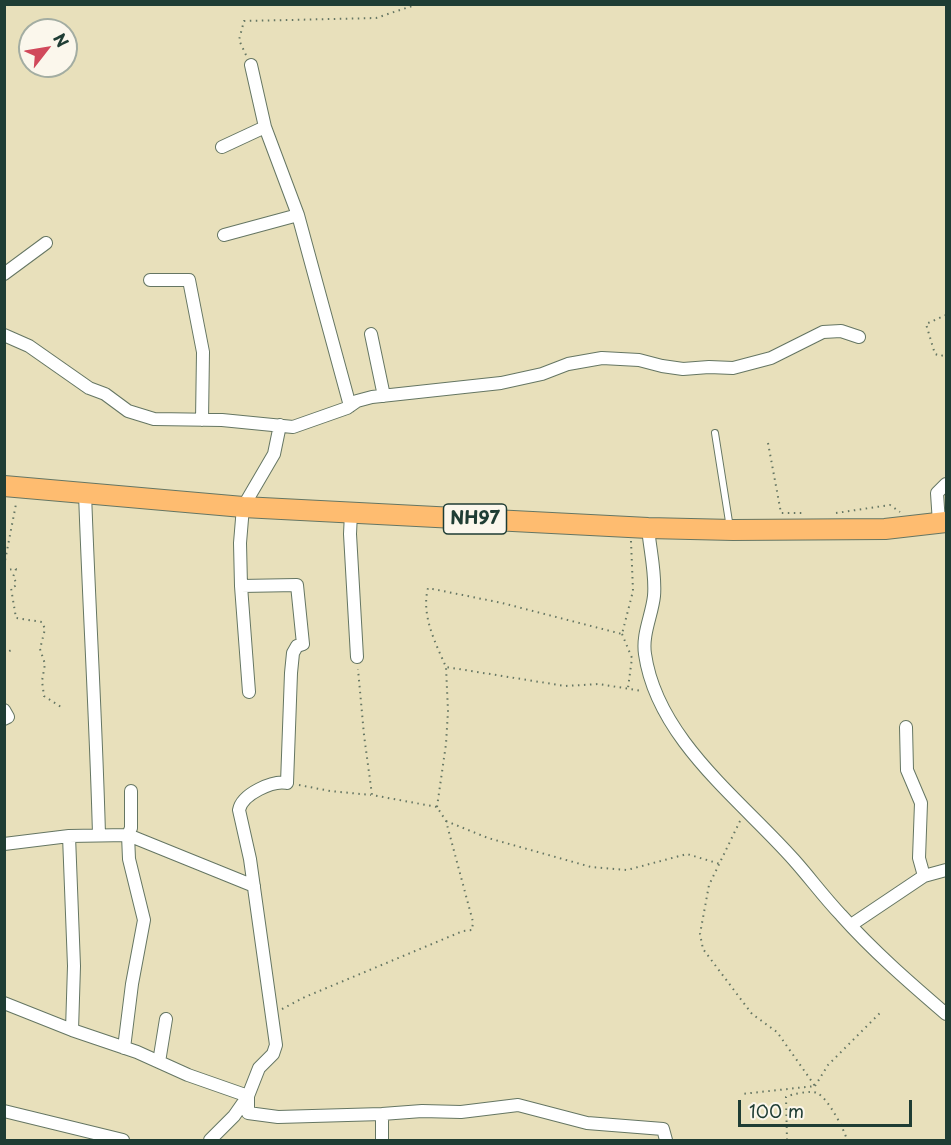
<!DOCTYPE html>
<html>
<head>
<meta charset="utf-8">
<style>
	body { margin:0 }
	#map { position:relative; width:951px; height:1145px; overflow:hidden; background:#e8e0bb; font-family:"Playpen Sans",sans-serif }
	canvas { display:block }
	.frame { position:absolute; inset:0; border:6px solid #1f3d34; pointer-events:none }
	.north { position:absolute; left:18px; top:18px; width:60px; height:60px; box-sizing:border-box; background:#fbf7ec; border:2px solid #a3ada2; border-radius:50%; rotate:59deg; font-size:16px; font-weight:700; line-height:24px; text-align:center; color:#1f3d34 }
	.north::after { content:''; display:block; margin:auto; width:21px; height:27px; background:#d1495b; clip-path:polygon(50% 0,100% 100%,50% 72%,0 100%) }
	.scale { position:absolute; left:738px; top:1100px; width:174px; height:27px; box-sizing:border-box; border:3px solid #1f3d34; border-top:0; padding-left:8px; font-size:18px; line-height:21px; white-space:nowrap; color:#1f3d34; -webkit-text-stroke:4px #fbf7ec; paint-order:stroke }
</style>
</head>
<body>
<div id="map">
<canvas width="951" height="1145"></canvas>
<div class="frame"></div>
<div class="north">N</div>
<div class="scale">100 m</div>
</div>
<script>
const ctx = document.querySelector('canvas').getContext('2d');
ctx.lineJoin = 'round';
function stroke(path, color, width, dash) { ctx.strokeStyle = color; ctx.lineWidth = width; ctx.lineCap = dash ? 'butt' : 'round'; ctx.setLineDash(dash || []); ctx.stroke(path); }
function label(font, color, halo, rows, align = 'center') {
  ctx.font = font + ' "Playpen Sans",sans-serif'; ctx.lineWidth = 4.5; ctx.setLineDash([]); ctx.textBaseline = 'middle'; ctx.strokeStyle = halo; ctx.fillStyle = color; for (const [text, x, y, turn = 0] of rows) {
    ctx.save(); ctx.translate(x, y); ctx.rotate((+turn || 0) * Math.PI / 180); ctx.textAlign = isNaN(turn) ? turn : align; if (halo) ctx.strokeText(text, 0, 0); ctx.fillText(text, 0, 0); ctx.restore();
  }
}
const service = new Path2D(`
	M 715,433 L 730,528`);
const minor = new Path2D(`
	M 251,65 L 265,127 L 298,215 L 350,406
	M 222,147 L 265,127
	M 224,235 L 298,215
	M 4,274 L 46,243
	M 150,280 L 189,280 L 203,352 L 202,420
	M 371,334 L 384,396
	M 4,335 L 29,346 L 89,388 L 105,394 L 128,411 L 154,419 L 222,420 L 293,427 L 347,408 L 357,401 L 372,397 L 501,383 L 542,374 L 568,364 L 602,358 L 639,360 L 662,366 L 683,369 L 709,367 L 733,368 L 771,358 L 823,332 L 841,331 L 859,337
	M 85,493 C 89,607 96,721 99,835
	M 351,513 L 350,534 L 357,657
	M 939,523 L 937,493 L 946,484
	M 648,528 C 650,550 656,574 654,596 C 652,615 642,634 645,654 C 657,739 741,800 794,860 C 810,878 824,897 841,915 C 873,951 910,983 946,1014
	M 249,692 L 241,586 L 240,543 L 243,507 L 274,454 L 280,425
	M 4,710 L 8,717 L 4,719
	M 906,727 L 907,770 L 921,803 L 919,858 L 924,876
	M 69,836 L 74,966 L 72,1030
	M 4,844 L 69,836 L 128,835 L 254,886
	M 851,925 L 924,876 L 946,870
	M 4,1003 L 72,1030 L 137,1052 L 188,1075 L 248,1096
	M 124,1048 L 132,984 L 144,920 L 129,859 L 128,835 L 131,828 L 131,791
	M 159,1062 L 166,1019
	M 248,1096 L 248,1113 L 278,1117 L 382,1114 L 422,1111 L 461,1112 L 518,1105 L 587,1123 L 663,1129 L 666,1140
	M 4,1111 L 123,1140
	M 210,1140 L 234,1116 L 248,1096 L 259,1068 L 273,1054 L 276,1045 L 250,859 L 239,810 C 242,794 273,780 287,783 L 291,673 L 293,653 L 297,646 L 303,644 L 297,585 L 241,586
	M 382,1140 L 382,1114`);
const trunk = new Path2D(`
	M 4,486 L 243,507 L 648,528 L 733,530 L 885,529 L 946,522`);
stroke(service, '#657663', 8);
stroke(minor, '#657663', 14);
stroke(trunk, '#657663', 22);
stroke(new Path2D(`
	M 246,55 L 239,40 L 244,21 L 376,18 L 418,4
	M 946,315 L 926,324 L 935,354 L 941,356 L 946,354
	M 768,443 L 781,513 L 803,513
	M 836,513 L 890,505 L 900,512
	M 631,541 L 633,591 L 622,634 L 502,603 L 428,588 C 421,615 435,642 446,667 L 565,686 L 599,684 L 642,691
	M 4,566 L 16,504
	M 4,570 L 16,569 L 13,577 L 16,582 L 15,586 L 11,588 L 16,618 L 42,622 L 45,629 L 40,649 L 45,664 L 42,681 L 44,696 L 61,707
	M 622,634 L 632,658 L 628,688
	M 4,654 L 13,649
	M 299,785 L 330,791 L 371,795
	M 437,807 L 446,744 L 448,711 L 446,667
	M 446,821 L 488,838 L 591,867 L 627,870 L 687,854 L 720,864
	M 740,821 L 709,885 L 700,934 L 703,949 L 752,1014 L 777,1032 L 815,1086 L 742,1094
	M 282,1009 L 305,997 L 463,931 L 472,930 L 473,922 L 446,821 L 437,807 L 372,795 L 364,735 L 358,669
	M 815,1086 L 828,1065 L 882,1011
	M 787,1140 L 786,1097 C 791,1094 812,1090 817,1093 C 828,1098 844,1129 847,1140`), '#657663', 2, [1.5, 4.5]);
stroke(service, '#fff', 6);
stroke(minor, '#fff', 12);
stroke(trunk, '#febc70', 20);
for (const [x, y, w] of [
	[475,519,63]
]) { const box = new Path2D(); box.roundRect(x - w / 2, y - 15, w, 30, 4.5); ctx.fillStyle = '#fbf7ec'; ctx.fill(box); stroke(box, '#1f3d34', 1.5); }
label('bold 18px', '#1f3d34', null, [
	["NH97",475,519]
]);
</script>
</body>
</html>
